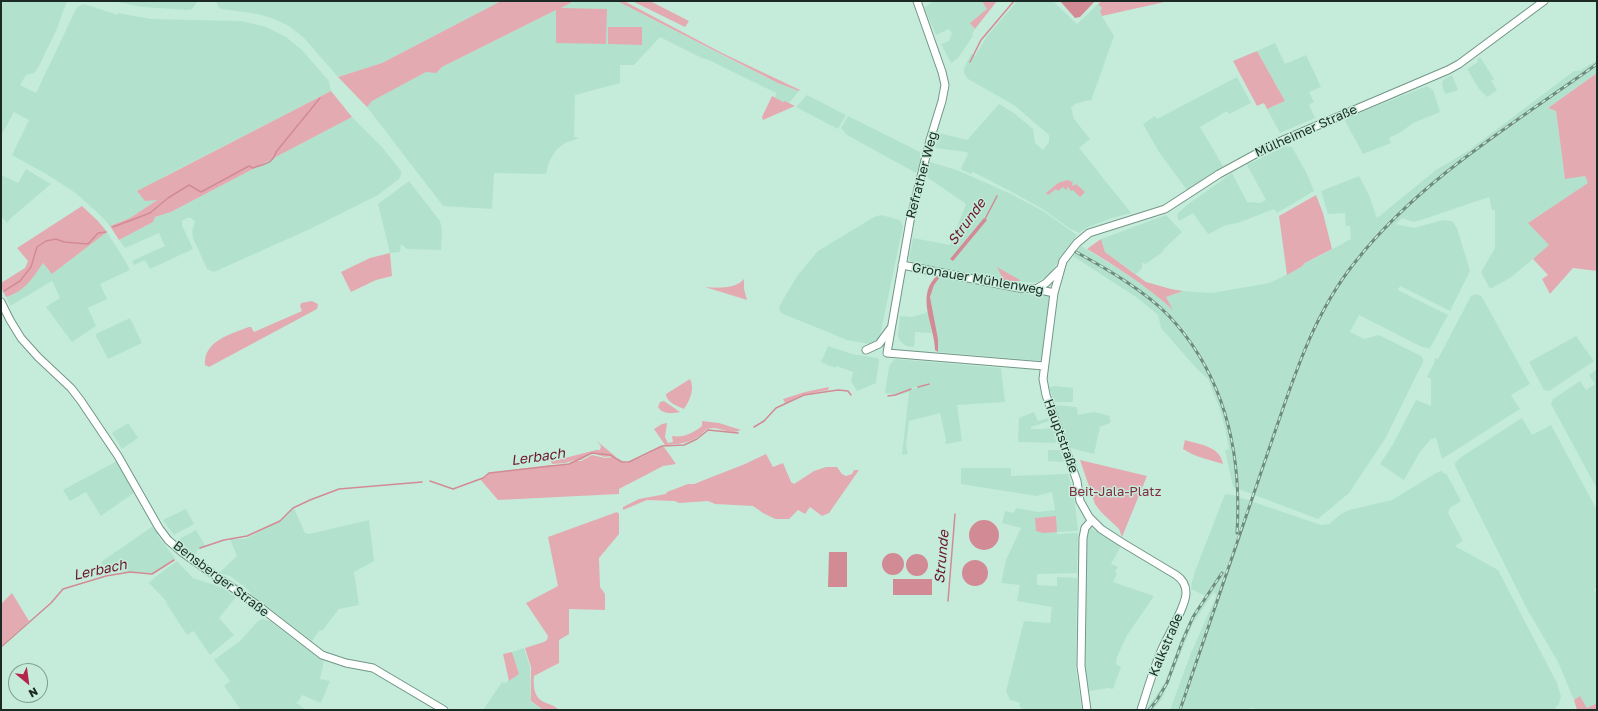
<!DOCTYPE html>
<html>
<head>
<meta charset="utf-8">
<style>
	body { margin:0 }
	#map { position:relative; width:1598px; height:711px; overflow:hidden; background:#c5ecdb; font-family:"Golos Text",sans-serif }
	canvas { display:block }
	.frame { position:absolute; inset:0; border:2px solid #1b2a24; pointer-events:none }
	.north { position:absolute; left:8px; top:663px; width:40px; height:40px; box-sizing:border-box; background:#c5ecdb; border:1px solid #819e92; border-radius:50%; rotate:151deg; font-size:11px; font-weight:700; line-height:16px; text-align:center; color:#1b2a24 }
	.north::after { content:''; display:block; margin:auto; width:14px; height:18px; background:#b5244b; clip-path:polygon(50% 0,100% 100%,50% 72%,0 100%) }
</style>
</head>
<body>
<div id="map">
<canvas width="1598" height="711"></canvas>
<div class="frame"></div>
<div class="north">N</div>
</div>
<script>
const ctx = document.querySelector('canvas').getContext('2d');
ctx.lineJoin = 'round';
function paint(path, color) { ctx.fillStyle = color; ctx.fill(path, 'evenodd'); }
function stroke(path, color, width, dash) { ctx.strokeStyle = color; ctx.lineWidth = width; ctx.lineCap = dash ? 'butt' : 'round'; ctx.setLineDash(dash || []); ctx.stroke(path); }
function label(font, color, halo, rows, align = 'center') {
  ctx.font = font + ' "Golos Text",sans-serif'; ctx.lineWidth = 3; ctx.setLineDash([]); ctx.textBaseline = 'middle'; ctx.strokeStyle = halo; ctx.fillStyle = color; for (const [text, x, y, turn = 0] of rows) {
    ctx.save(); ctx.translate(x, y); ctx.rotate((+turn || 0) * Math.PI / 180); ctx.textAlign = isNaN(turn) ? turn : align; if (halo) ctx.strokeText(text, 0, 0); ctx.fillText(text, 0, 0); ctx.restore();
  }
}
paint(new Path2D(`
	M 1,1 L 67,1 L 56,31 L 38,68 L 34,73 L 26,75 L 20,85 L 36,93 L 77,7 L 84,4 L 118,15 L 118,13 L 151,19 L 242,21 L 266,27 L 286,37 L 302,50 L 329,81 L 331,91 L 165,176 L 157,182 L 158,199 L 130,218 L 110,226 L 102,217 L 77,194 L 48,175 L 12,155 L 29,120 L 14,112 L 1,136 Z
	M 112,1 L 198,1 L 192,9 L 187,10 L 143,7 Z
	M 216,1 L 501,1 L 382,63 L 338,77 L 304,38 L 289,26 L 274,19 L 258,14 L 221,9 L 218,6 Z
	M 574,1 L 617,1 L 734,61 L 778,83 L 799,91 L 789,103 L 785,101 L 784,103 L 775,98 L 776,93 L 709,60 L 702,58 L 660,37 L 634,65 L 620,65 L 620,83 L 575,95 L 574,137 L 580,138 L 565,143 L 556,150 L 549,162 L 546,174 L 494,173 L 492,209 L 443,206 L 367,107 L 372,101 L 395,88 L 426,72 L 436,72 L 442,67 Z
	M 933,1 L 982,1 L 988,9 L 971,23 L 975,29 L 972,34 L 973,36 L 958,58 L 951,63 L 941,44 L 949,41 L 952,33 L 949,29 L 936,35 L 925,10 L 925,7 Z
	M 1017,1 L 1053,1 L 1077,24 L 1098,4 L 1102,8 L 1100,11 L 1102,16 L 1114,36 L 1091,101 L 1089,100 L 1075,104 L 1071,108 L 1074,119 L 1090,139 L 1079,148 L 1131,213 L 1109,219 L 1086,228 L 1079,233 L 1069,228 L 1044,210 L 1012,192 L 973,172 L 971,174 L 962,170 L 961,168 L 968,154 L 967,152 L 935,148 L 939,133 L 967,140 L 999,104 L 1014,113 L 1033,129 L 1035,143 L 1043,150 L 1049,142 L 1049,135 L 1014,105 L 968,79 L 964,73 L 964,68 L 971,54 L 975,56 L 987,36 Z
	M 1275,43 L 1285,64 L 1306,55 L 1321,87 L 1309,92 L 1314,102 L 1309,105 L 1315,118 L 1280,133 L 1267,109 L 1285,101 L 1257,51 Z
	M 1480,57 L 1494,79 L 1491,81 L 1497,90 L 1487,97 L 1479,89 L 1467,69 L 1478,62 L 1477,60 Z
	M 1597,60 L 1597,73 L 1548,108 L 1556,111 L 1565,178 L 1585,176 L 1589,184 L 1529,222 L 1550,245 L 1510,278 L 1490,289 L 1481,272 L 1495,248 L 1495,210 L 1492,210 L 1489,197 L 1418,221 L 1413,222 L 1402,218 L 1396,224 L 1414,228 L 1443,220 L 1452,221 L 1457,228 L 1470,271 L 1450,311 L 1400,286 L 1398,290 L 1448,315 L 1430,348 L 1422,347 L 1359,315 L 1350,332 L 1364,339 L 1379,335 L 1421,356 L 1423,359 L 1423,362 L 1385,439 L 1349,493 L 1318,519 L 1233,487 L 1225,450 L 1229,449 L 1225,428 L 1219,407 L 1208,379 L 1197,369 L 1161,328 L 1158,315 L 1136,297 L 1073,256 L 1081,246 L 1130,276 L 1156,295 L 1172,309 L 1166,297 L 1183,291 L 1212,293 L 1269,283 L 1278,279 L 1301,267 L 1305,263 L 1314,259 L 1351,239 L 1350,226 L 1346,226 L 1345,213 L 1328,214 L 1321,191 L 1359,176 L 1369,195 L 1377,218 L 1436,170 L 1468,151 L 1574,71 L 1579,71 Z
	M 1452,75 L 1458,90 L 1445,94 L 1442,85 L 1443,80 Z
	M 1237,77 L 1251,103 L 1229,114 L 1227,111 L 1200,127 L 1223,166 L 1187,190 L 1159,152 L 1143,124 L 1155,116 L 1157,119 Z
	M 1427,86 L 1433,90 L 1440,112 L 1413,123 L 1401,132 L 1389,138 L 1391,143 L 1363,154 L 1344,119 Z
	M 807,95 L 846,115 L 838,129 L 796,107 Z
	M 848,116 L 920,152 L 920,159 L 957,170 L 1011,194 L 1043,211 L 1077,235 L 1049,275 L 1036,283 L 991,279 L 913,264 L 909,259 L 913,238 L 950,245 L 966,204 L 927,177 L 925,174 L 917,170 L 916,173 L 847,135 L 841,128 ZM 984,219 L 986,220 L 953,261 L 951,260 Z
	M 352,117 L 382,147 L 401,171 L 401,174 L 399,179 L 378,195 L 310,229 L 214,272 L 207,269 L 193,238 L 192,231 L 195,222 L 191,218 L 187,218 L 182,221 L 182,225 L 193,249 L 150,269 L 145,260 L 134,265 L 132,261 L 165,246 L 159,233 L 125,248 L 119,240 L 153,222 L 155,217 L 171,212 Z
	M 1285,146 L 1292,147 L 1306,172 L 1314,191 L 1277,213 L 1274,209 L 1238,223 L 1226,225 L 1209,234 L 1208,234 L 1193,213 L 1179,221 L 1177,216 L 1178,213 L 1187,205 L 1232,173 L 1247,202 L 1260,203 L 1266,200 L 1247,165 Z
	M 26,169 L 51,184 L 11,218 L 7,223 L 1,216 L 1,175 L 18,183 Z
	M 409,181 L 440,221 L 442,229 L 441,250 L 407,249 L 401,244 L 400,252 L 390,253 L 378,204 Z
	M 881,215 L 900,220 L 903,226 L 880,336 L 876,342 L 869,344 L 847,340 L 781,313 L 779,309 L 780,305 L 797,276 L 818,251 L 874,217 Z
	M 1166,215 L 1182,232 L 1163,250 L 1164,251 L 1146,264 L 1142,263 L 1142,268 L 1136,274 L 1105,252 L 1101,239 Z
	M 107,232 L 124,259 L 130,270 L 100,284 L 107,299 L 88,308 L 96,326 L 72,342 L 46,307 L 60,298 L 52,281 L 10,306 L 6,297 L 13,295 L 29,282 L 43,263 L 52,274 Z
	M 940,277 L 1016,291 L 1032,295 L 1039,293 L 1049,296 L 1045,344 L 1042,361 L 938,352 L 938,339 L 930,297 L 934,285 Z
	M 1475,294 L 1479,295 L 1482,297 L 1530,384 L 1511,395 L 1520,409 L 1442,459 L 1436,438 L 1431,439 L 1420,452 L 1404,480 L 1380,464 L 1393,444 L 1416,400 L 1431,406 L 1431,379 L 1427,377 L 1434,363 L 1435,358 L 1438,359 L 1471,296 Z
	M 928,312 L 932,333 L 915,332 L 914,347 L 906,346 L 900,341 L 898,336 L 900,316 L 912,317 Z
	M 130,318 L 142,343 L 108,359 L 96,336 L 96,334 Z
	M 1576,336 L 1594,361 L 1549,391 L 1544,390 L 1529,362 Z
	M 828,346 L 852,354 L 878,358 L 879,361 L 876,383 L 857,391 L 851,381 L 853,372 L 836,366 L 835,368 L 821,362 Z
	M 895,359 L 1001,368 L 1005,402 L 957,405 L 962,441 L 945,444 L 946,440 L 940,413 L 909,421 L 906,446 L 908,454 L 902,455 L 909,392 L 895,396 L 891,395 L 929,384 L 928,383 L 893,394 L 885,393 L 889,367 L 891,363 Z
	M 1597,369 L 1597,489 L 1551,404 L 1553,399 L 1580,381 L 1586,390 L 1595,384 L 1589,375 Z
	M 1056,386 L 1073,388 L 1073,402 L 1054,402 L 1049,387 Z
	M 1054,405 L 1077,407 L 1078,415 L 1094,412 L 1110,416 L 1109,419 L 1111,419 L 1110,423 L 1100,427 L 1094,454 L 1070,448 Z
	M 1034,412 L 1038,421 L 1048,418 L 1049,421 L 1031,427 L 1031,429 L 1045,429 L 1052,427 L 1056,441 L 1055,443 L 1018,442 L 1019,418 Z
	M 1522,418 L 1532,435 L 1551,425 L 1597,510 L 1597,587 L 1594,589 L 1597,594 L 1597,703 L 1587,708 L 1580,696 L 1574,700 L 1558,662 L 1527,609 L 1455,466 L 1455,463 L 1461,457 Z
	M 128,423 L 138,438 L 122,449 L 112,433 Z
	M 1048,450 L 1060,450 L 1064,462 L 1048,461 Z
	M 117,461 L 135,492 L 101,516 L 86,492 L 70,501 L 63,490 Z
	M 961,468 L 1011,468 L 1011,476 L 1068,474 L 1074,494 L 1078,531 L 1057,532 L 1057,534 L 1078,533 L 1077,573 L 1037,574 L 1037,585 L 1057,586 L 1057,577 L 1077,578 L 1076,669 L 1082,710 L 1021,710 L 1022,708 L 1019,707 L 1020,703 L 1010,700 L 1006,691 L 1024,621 L 1050,623 L 1052,607 L 1017,601 L 1020,585 L 1001,583 L 1006,560 L 1021,528 L 1002,523 L 1005,511 L 1014,513 L 1016,508 L 1038,512 L 1055,510 L 1052,492 L 1036,496 L 961,484 Z
	M 1441,471 L 1447,475 L 1461,501 L 1450,508 L 1448,513 L 1463,541 L 1455,546 L 1498,570 L 1557,683 L 1561,696 L 1559,704 L 1554,710 L 1260,710 L 1253,708 L 1240,710 L 1170,710 L 1191,653 L 1214,601 L 1216,595 L 1214,592 L 1193,623 L 1162,699 L 1153,710 L 1146,710 L 1165,682 L 1186,627 L 1206,596 L 1191,589 L 1192,580 L 1193,580 L 1194,574 L 1225,494 L 1233,495 L 1321,525 L 1329,524 L 1341,514 L 1349,510 L 1392,500 L 1436,473 Z
	M 294,508 L 305,533 L 309,534 L 369,520 L 374,561 L 354,572 L 359,605 L 339,609 L 323,630 L 319,631 L 312,641 L 253,596 L 244,586 L 230,576 L 219,573 L 237,556 L 230,539 L 245,539 L 281,521 Z
	M 186,509 L 194,524 L 174,535 L 163,520 Z
	M 153,526 L 158,534 L 157,535 L 175,558 L 153,573 L 107,571 L 101,562 Z
	M 1091,528 L 1121,546 L 1111,564 L 1118,567 L 1115,572 L 1117,573 L 1113,582 L 1154,596 L 1126,637 L 1117,657 L 1116,664 L 1121,667 L 1113,689 L 1109,688 L 1089,691 L 1085,671 L 1087,557 L 1087,533 L 1088,529 Z
	M 196,530 L 206,547 L 197,550 L 195,556 L 179,541 L 181,538 Z
	M 177,561 L 193,578 L 221,587 L 236,597 L 219,618 L 234,635 L 210,655 L 194,631 L 187,635 L 166,603 L 167,602 L 149,583 L 155,577 Z
	M 262,619 L 270,621 L 317,657 L 324,661 L 320,679 L 330,681 L 321,703 L 302,695 L 298,702 L 294,701 L 306,710 L 241,710 L 224,686 L 230,681 L 214,660 L 240,641 L 258,621 Z
	M 524,648 L 530,667 L 531,702 L 543,710 L 483,710 L 502,682 L 505,683 L 519,674 L 512,652 Z`), '#b2e2cd');
paint(new Path2D(`
	M 501,1 L 574,1 L 561,8 L 607,9 L 606,44 L 556,43 L 556,10 L 442,67 L 436,73 L 426,72 L 372,101 L 367,107 L 338,77 L 382,63 Z
	M 617,1 L 624,1 L 722,53 L 800,90 L 799,91 L 778,83 Z
	M 632,1 L 650,1 L 689,21 L 685,27 Z
	M 982,1 L 997,1 L 975,29 L 970,23 L 987,9 Z
	M 1102,1 L 1169,1 L 1102,16 L 1100,11 L 1102,8 L 1098,4 Z
	M 608,27 L 642,27 L 642,45 L 608,44 Z
	M 1257,51 L 1285,101 L 1267,109 L 1264,103 L 1257,106 L 1233,61 Z
	M 1597,73 L 1597,271 L 1573,268 L 1550,294 L 1542,279 L 1548,275 L 1533,259 L 1549,245 L 1528,223 L 1588,183 L 1585,176 L 1565,179 L 1556,111 L 1548,108 Z
	M 331,91 L 352,117 L 171,212 L 155,217 L 153,222 L 119,240 L 110,226 L 130,218 L 157,200 L 145,201 L 137,191 Z
	M 772,96 L 783,102 L 785,101 L 795,106 L 763,120 L 762,117 Z
	M 1067,180 L 1073,182 L 1072,184 L 1073,186 L 1076,184 L 1085,192 L 1080,197 L 1073,190 L 1071,191 L 1068,187 L 1066,190 L 1063,187 L 1058,191 L 1056,189 L 1048,195 L 1046,193 L 1058,183 Z
	M 1316,195 L 1323,213 L 1332,249 L 1305,263 L 1301,267 L 1287,275 L 1279,216 Z
	M 82,206 L 98,221 L 107,232 L 52,274 L 43,263 C 33,278 24,292 6,297 L 1,287 L 1,283 L 25,268 L 28,261 L 17,248 Z
	M 1101,239 L 1105,252 L 1146,282 L 1171,289 L 1183,291 L 1166,297 L 1173,310 C 1147,286 1117,267 1087,249 Z
	M 390,253 L 392,276 L 376,280 L 351,292 L 341,272 L 370,258 Z
	M 997,267 L 1020,280 L 1020,281 L 1004,281 Z
	M 744,279 L 744,289 L 747,300 L 705,287 C 717,288 736,289 744,279 Z
	M 312,301 L 318,304 L 317,309 L 209,367 L 205,365 C 203,341 231,334 249,327 L 251,327 L 254,332 L 302,311 L 300,306 L 301,303 Z
	M 690,379 C 695,389 690,400 684,409 C 677,406 666,402 666,394 Z
	M 829,387 L 828,390 L 802,395 L 785,403 L 783,399 L 805,392 Z
	M 664,401 L 680,412 C 672,414 662,414 658,407 L 660,402 Z
	M 702,421 L 719,423 L 741,430 C 728,436 718,425 708,429 C 704,430 702,435 698,437 C 686,444 678,444 665,445 L 654,429 L 662,424 L 667,423 L 665,437 L 668,443 L 673,442 L 672,436 C 683,438 693,433 702,426 Z
	M 1185,440 C 1201,445 1220,446 1223,464 C 1210,460 1195,457 1183,449 Z
	M 597,441 L 616,457 L 611,456 L 605,457 L 592,453 L 581,460 L 575,460 L 565,463 L 552,464 L 550,459 L 553,461 L 596,450 L 600,450 L 601,446 Z
	M 661,447 L 664,447 L 676,464 L 663,466 L 619,489 L 619,494 L 498,500 L 480,479 L 484,478 L 489,473 L 550,465 L 565,465 L 575,461 L 581,461 L 592,455 L 605,458 L 613,457 L 626,463 L 642,457 Z
	M 766,454 L 773,467 L 783,463 L 791,482 L 794,484 L 814,471 L 826,467 L 837,467 L 842,474 L 846,476 L 852,474 L 854,470 L 859,470 L 829,513 L 822,516 L 810,507 L 805,514 L 798,510 L 789,519 L 775,519 L 763,513 L 753,506 L 715,504 L 708,501 L 679,503 L 675,501 L 647,500 L 623,510 L 623,507 L 639,499 L 666,494 L 667,492 L 688,484 L 694,484 L 745,464 Z
	M 1080,460 L 1147,476 L 1122,537 L 1119,529 L 1101,512 L 1095,504 Z
	M 617,512 L 619,514 L 619,534 L 599,558 L 600,587 L 605,594 L 605,610 L 569,609 L 569,634 L 559,640 L 559,663 L 534,676 C 533,685 534,698 544,702 C 550,705 554,705 559,710 L 543,710 L 531,701 L 531,667 L 525,648 L 544,642 L 547,640 L 548,636 L 526,603 L 558,586 L 548,537 Z
	M 1056,516 L 1057,532 L 1043,533 L 1036,531 L 1035,518 Z
	M 12,593 L 29,621 L 1,646 L 1,604 Z
	M 512,652 L 519,674 L 509,681 L 503,654 Z
	M 1580,696 L 1587,708 L 1597,703 L 1597,710 L 1577,710 L 1574,700 Z`), '#e3abb1');
paint(new Path2D(`
	M 1060,1 L 1095,1 L 1080,17 L 1075,18 Z
	M 984,218 L 987,220 L 953,261 L 950,259 Z
	M 938,275 L 940,277 L 934,285 L 930,297 L 938,339 L 938,352 L 935,350 C 935,326 914,295 938,275 Z
	M969 535a15 15 0 1 1 30 0a15 15 0 1 1-30 0Z
	M 829,552 L 847,552 L 847,587 L 828,587 Z
	M882 564a11 11 0 1 1 22 0a11 11 0 1 1-22 0Z
	M906 565a11 11 0 1 1 22 0a11 11 0 1 1-22 0Z
	M962 573a13 13 0 1 1 26 0a13 13 0 1 1-26 0Z
	M 893,579 L 932,579 L 932,595 L 893,595 Z`), '#d28b94');
stroke(new Path2D(`
	M 970,62 L 981,40 L 1014,1
	M 984,221 L 997,196
	M 113,227 L 150,213 L 168,198 L 189,185 L 201,192 L 249,166 L 253,168 C 263,164 273,164 276,152 L 320,98
	M 4,291 L 20,281 L 31,267 L 37,247 L 46,241 L 56,239 L 64,242 L 88,244 L 98,233 L 106,232
	M 918,387 L 929,384
	M 888,396 L 895,395 L 911,389
	M 754,427 L 764,421 L 776,408 L 804,395 L 838,390 L 848,391 L 851,395
	M 430,481 L 453,489 L 483,478 L 489,473 L 569,464 L 592,453 L 610,455 L 622,462 L 629,462 L 662,446 L 684,445 L 697,439 L 708,430 L 738,433
	M 200,548 L 224,540 L 247,536 L 280,521 L 293,508 L 310,500 L 339,489 L 422,482
	M 948,601 L 955,514
	M 1,647 L 51,603 L 63,589 L 106,576 L 130,572 L 152,574 L 174,560`), '#d28b94', 1.5);
const secondary = new Path2D(`
	M 917,1 L 942,72 L 945,85 L 942,101 L 930,140 L 910,221 L 887,353 L 1044,366
	M 902,265 L 1019,288 L 1036,289 L 1054,293
	M 1036,289 L 1046,283 L 1059,270
	M 1,302 L 10,320 L 21,338 L 38,357 L 71,388 L 81,401 L 118,456 L 159,528 L 168,540 L 183,553 L 260,607 L 322,655 L 346,663 L 373,668 L 444,710
	M 866,350 L 879,344 L 890,329
	M 1087,710 L 1081,666 L 1083,538 L 1085,528 L 1092,520
	M 1141,710 C 1147,691 1154,667 1162,649 C 1168,635 1186,606 1186,593 C 1186,584 1182,579 1176,575 L 1121,542 L 1101,529 L 1089,517 L 1080,501 L 1077,481 L 1046,395 L 1043,379 L 1054,293 L 1063,261 L 1077,243 L 1089,233 L 1165,209 L 1219,174 L 1274,144 L 1448,70 L 1459,64 L 1544,1`);
stroke(secondary, '#729687', 9);
stroke(secondary, '#fff', 7);
const rail = new Path2D(`
	M 1076,252 C 1107,269 1145,291 1169,316 C 1225,376 1242,453 1237,533
	M 1149,710 L 1157,700 L 1167,683 L 1182,642 L 1193,617 L 1222,573
	M 1180,710 C 1209,624 1238,538 1268,452 C 1291,386 1311,316 1356,261 C 1421,179 1513,124 1597,64`);
stroke(rail, '#6f8a7f', 3);
stroke(rail, '#c5ecdb', 1.5, [4.5]);
label('13px', '#1b2a24', '#c5ecdb', [
	["Mülheimer Straße",1306,131,-24],
	["Refrather Weg",922,175,-75],
	["Gronauer Mühlenweg",978,279,10],
	["Hauptstraße",1061,436,70],
	["Bensberger Straße",221,579,37],
	["Kalkstraße",1166,645,-67]
]);
label('13px', '#832e3e', '#c5ecdb', [
	["Beit-Jala-Platz",1115,492]
]);
label('italic 14px', '#6a162b', '#c5ecdb', [
	["Strunde",967,222,-54],
	["Lerbach",538,457,-8],
	["Strunde",942,557,-85],
	["Lerbach",100,570,-12]
]);
</script>
</body>
</html>
